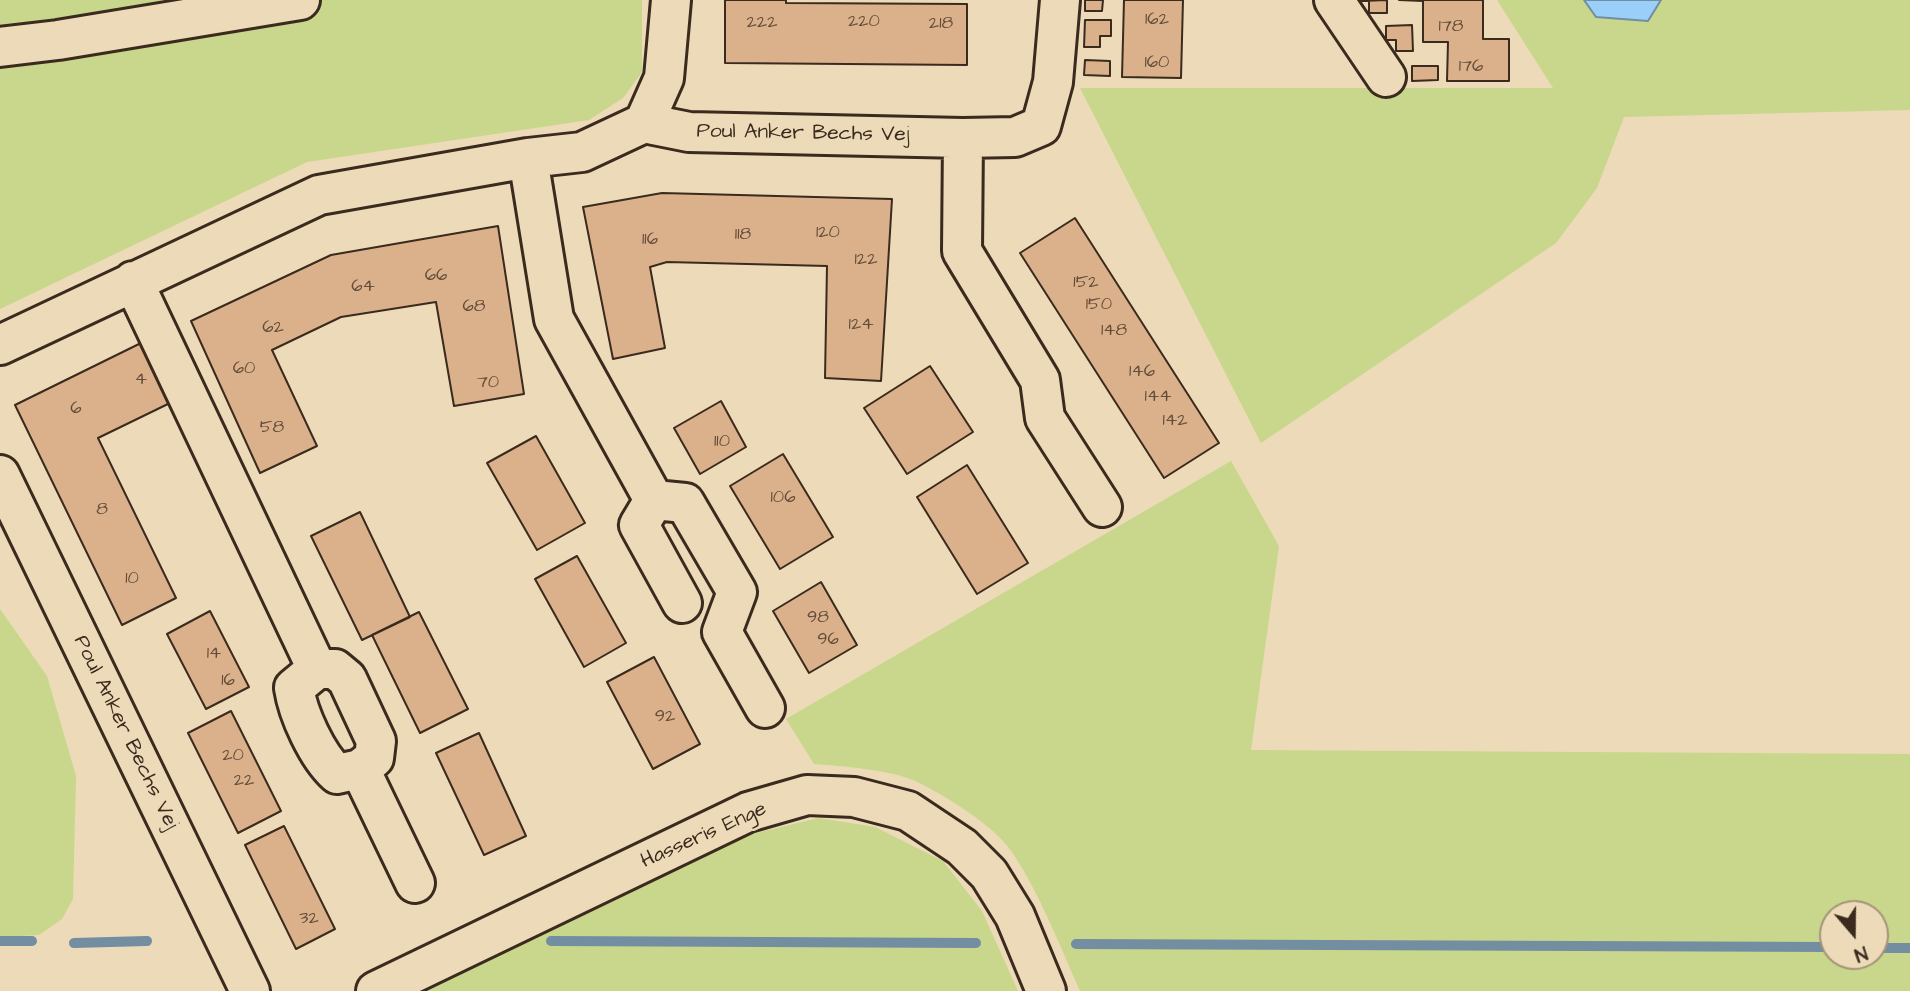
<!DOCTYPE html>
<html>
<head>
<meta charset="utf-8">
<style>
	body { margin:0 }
	#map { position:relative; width:1910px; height:991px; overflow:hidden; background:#ecdab8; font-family:"Architects Daughter",sans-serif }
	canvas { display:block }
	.north { position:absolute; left:1819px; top:900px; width:70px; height:70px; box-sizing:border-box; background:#ecdab8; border:2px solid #a5947a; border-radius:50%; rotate:160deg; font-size:19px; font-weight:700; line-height:28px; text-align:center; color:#3b2a1e }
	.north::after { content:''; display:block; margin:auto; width:24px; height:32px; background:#3b2a1e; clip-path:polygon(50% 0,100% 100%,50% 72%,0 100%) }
</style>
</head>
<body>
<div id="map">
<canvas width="1910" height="991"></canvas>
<div class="north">N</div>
</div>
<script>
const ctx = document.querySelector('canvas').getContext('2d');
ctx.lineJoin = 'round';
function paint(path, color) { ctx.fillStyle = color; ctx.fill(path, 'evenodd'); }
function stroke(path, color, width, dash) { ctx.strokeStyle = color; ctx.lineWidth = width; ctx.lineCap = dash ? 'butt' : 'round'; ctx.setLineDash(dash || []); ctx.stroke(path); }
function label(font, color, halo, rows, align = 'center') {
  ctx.font = font + ' "Architects Daughter",sans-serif'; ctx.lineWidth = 5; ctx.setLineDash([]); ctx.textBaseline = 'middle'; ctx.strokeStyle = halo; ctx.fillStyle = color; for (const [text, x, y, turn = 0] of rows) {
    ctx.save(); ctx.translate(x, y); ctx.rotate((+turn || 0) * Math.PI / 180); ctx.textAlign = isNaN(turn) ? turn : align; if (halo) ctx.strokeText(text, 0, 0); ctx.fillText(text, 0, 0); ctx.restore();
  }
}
paint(new Path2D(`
	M 0,0 L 642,0 L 642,72 L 623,98 L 589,120 L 307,162 L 0,309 Z
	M 1497,0 L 1910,0 L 1910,110 L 1624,117 L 1597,188 L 1556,243 L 1261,443 L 1080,88 L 1553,88 Z
	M 1231,461 L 1279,546 L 1251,750 L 1910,754 L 1910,991 L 1080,991 C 1059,944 1040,894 1012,852 C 994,825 943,794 913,780 C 889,770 841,766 814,764 L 786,719 ZM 1833,914 L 1875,914 L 1875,956 L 1833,956 Z
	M 0,609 L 47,676 L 76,776 L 73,899 L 62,919 L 39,935 L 0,937 Z
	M 819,818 L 875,827 L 943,861 L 982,911 L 1018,991 L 424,991 L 752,834 Z`), '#c8d78c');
const water = new Path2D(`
	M 1584,0 L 1661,0 L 1648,21 L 1596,17 Z`);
paint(water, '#99cff8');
stroke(water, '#738da1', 2);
stroke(new Path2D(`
	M 0,941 L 32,941
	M 551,941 L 976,943
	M 74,943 L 147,941
	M 1076,944 L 1833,947
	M 1875,948 L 1910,948`), '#738da1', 10);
const building = new Path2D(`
	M 725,0 L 786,0 L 786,3 L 967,4 L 967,65 L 725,63 Z
	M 1085,0 L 1103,0 L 1102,11 L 1085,11 Z
	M 1124,0 L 1183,0 L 1181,78 L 1122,77 Z
	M 1387,0 L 1387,13 L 1369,13 L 1369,1 L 1361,1 Z
	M 1399,0 L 1483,0 L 1483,39 L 1509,39 L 1509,81 L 1447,81 L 1448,42 L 1423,42 L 1423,1 Z
	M 1085,20 L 1111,20 L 1111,36 L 1100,36 L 1100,47 L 1084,47 Z
	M 1412,25 L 1413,51 L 1396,51 L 1396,40 L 1386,40 L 1386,26 Z
	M 1085,60 L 1110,61 L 1110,76 L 1084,75 Z
	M 1412,66 L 1438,66 L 1438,80 L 1412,81 Z
	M 662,193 L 892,199 L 881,381 L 825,378 L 827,266 L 667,262 L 650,267 L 665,348 L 613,359 L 583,207 Z
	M 1075,218 L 1219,443 L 1164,478 L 1020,253 Z
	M 498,226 L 524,394 L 454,406 L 436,302 L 341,317 L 272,350 L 317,446 L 260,473 L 191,321 L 331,255 Z
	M 141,343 L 170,403 L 98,438 L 176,598 L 122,625 L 15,405 Z
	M 930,366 L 973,432 L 907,474 L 864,408 Z
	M 721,401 L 746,447 L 700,474 L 674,428 Z
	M 536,436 L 585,523 L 537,550 L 487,463 Z
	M 783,454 L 833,537 L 780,569 L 730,486 Z
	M 967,465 L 1028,563 L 977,594 L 917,497 Z
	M 360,512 L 410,617 L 362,640 L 311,536 Z
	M 577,556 L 626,643 L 584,667 L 535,579 Z
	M 821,582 L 857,645 L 809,673 L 773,611 Z
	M 210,611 L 249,687 L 206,709 L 167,634 Z
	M 419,612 L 468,709 L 420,733 L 372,635 Z
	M 654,657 L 700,744 L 653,769 L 607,682 Z
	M 231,711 L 281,811 L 238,833 L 188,733 Z
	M 479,733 L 526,836 L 484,855 L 436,753 Z
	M 284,826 L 335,929 L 296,949 L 245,845 Z`);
paint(building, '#dab18b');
stroke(building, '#3b2a1e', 2);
const minor = new Path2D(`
	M 1334,0 L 1386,77
	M 0,47 L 58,40 L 300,0
	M 644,123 L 664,78 L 671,0
	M 963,138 L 962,251 L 1040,380 L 1045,418 L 1102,507
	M 528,158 L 554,319 L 654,500 L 639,525 L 682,603
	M 133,281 L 317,669 L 335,669 L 347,679 L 376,741 L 374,758 L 360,769 L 337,774 C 317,756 298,714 294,688 L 317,669
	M 0,345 L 319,195 L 528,158 L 582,152 L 644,123 L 689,132 L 963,138 L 1015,137 L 1041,126 L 1053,82 L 1060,0
	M 0,475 L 250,991
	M 654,500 L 685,503 L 737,592 L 722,632 L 765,708
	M 360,769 L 415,883
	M 376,991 L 748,812 L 807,795 L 854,797 L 908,811 L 962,847 L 989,874 L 1015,916 L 1046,991`);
stroke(minor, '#3b2a1e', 44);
stroke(minor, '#ecdab8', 38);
label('18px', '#634c39', null, [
	["162",1157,20],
	["220",864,22],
	["222",762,23],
	["218",941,24],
	["178",1451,27],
	["160",1157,63],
	["176",1471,67],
	["120",828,233],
	["118",743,235],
	["116",650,240],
	["122",866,260],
	["66",436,276],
	["152",1086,283],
	["64",363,287],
	["150",1099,305],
	["68",474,307],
	["124",861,325],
	["62",273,328],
	["148",1114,331],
	["60",244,369],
	["146",1142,372],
	["4",141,380],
	["70",488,383],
	["144",1158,397],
	["6",76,409],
	["142",1175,421],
	["58",272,428],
	["110",722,442],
	["106",783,498],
	["8",102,510],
	["10",132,579],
	["98",818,618],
	["96",828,640],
	["14",214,654],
	["16",228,681],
	["92",665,717],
	["20",233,756],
	["22",244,781],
	["32",309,919]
]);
label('21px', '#3b2a1e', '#ecdab8', [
	["Poul Anker Bechs Vej",803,134,1],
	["Poul Anker Bechs Vej",125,733,64],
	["Hasseris Enge",704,836,-24]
]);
</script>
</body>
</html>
